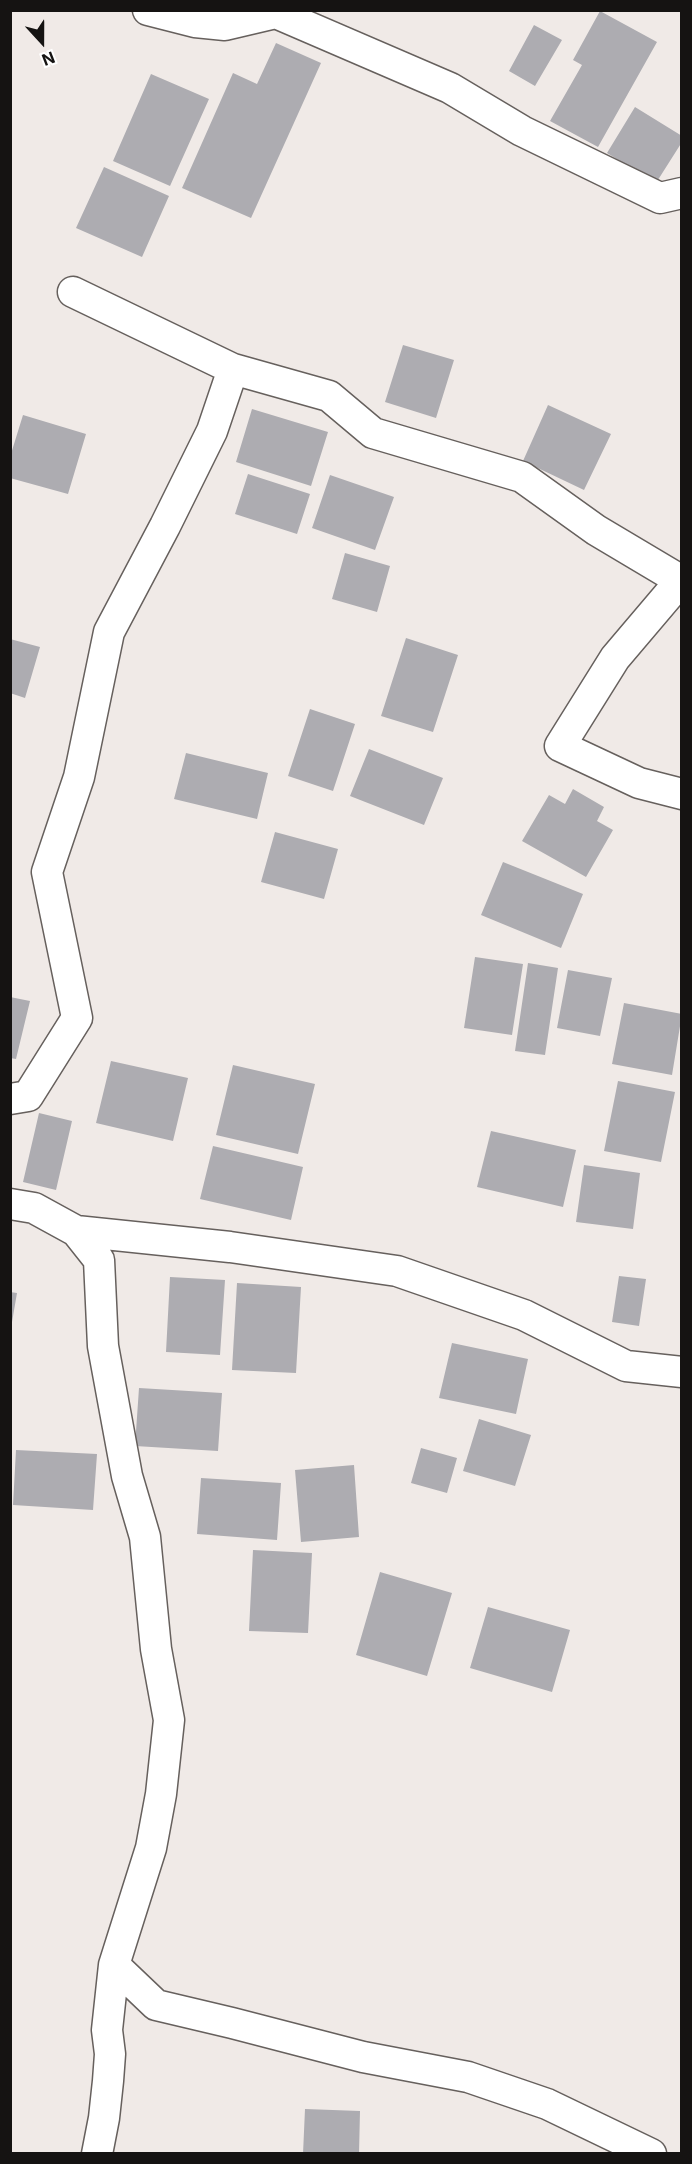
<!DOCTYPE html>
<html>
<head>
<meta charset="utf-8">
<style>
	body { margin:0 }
	#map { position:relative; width:692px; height:2164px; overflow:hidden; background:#f0eae7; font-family:Inter,sans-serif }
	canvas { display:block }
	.frame { position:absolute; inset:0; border:12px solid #151312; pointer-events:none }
	.north { position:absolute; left:12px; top:12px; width:60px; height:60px; -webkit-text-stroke:4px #fff; paint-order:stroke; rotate:159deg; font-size:16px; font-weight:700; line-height:24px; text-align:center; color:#151312 }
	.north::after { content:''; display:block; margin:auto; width:21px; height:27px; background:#151312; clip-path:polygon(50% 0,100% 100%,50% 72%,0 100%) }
</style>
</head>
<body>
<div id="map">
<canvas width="692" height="2164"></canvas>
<div class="frame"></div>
<div class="north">N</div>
</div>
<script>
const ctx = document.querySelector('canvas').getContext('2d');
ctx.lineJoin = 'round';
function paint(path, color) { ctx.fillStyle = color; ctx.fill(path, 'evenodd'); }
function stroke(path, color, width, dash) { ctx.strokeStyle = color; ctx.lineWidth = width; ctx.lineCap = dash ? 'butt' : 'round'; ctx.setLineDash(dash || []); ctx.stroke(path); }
paint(new Path2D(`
	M 600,11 L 657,42 L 598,147 L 550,121 L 582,65 L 573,60 Z
	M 534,25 L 562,40 L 535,86 L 509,71 Z
	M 276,43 L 321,63 L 251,218 L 182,188 L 233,73 L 257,84 Z
	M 151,74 L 209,99 L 170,186 L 113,161 Z
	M 635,107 L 682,136 L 682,142 L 656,183 L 607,153 Z
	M 104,167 L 169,196 L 142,257 L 76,228 Z
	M 403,345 L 454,360 L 436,418 L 385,402 Z
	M 548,405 L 611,434 L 584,490 L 523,461 Z
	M 252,409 L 328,432 L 311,486 L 236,462 Z
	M 23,415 L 86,434 L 68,494 L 10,478 L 10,457 Z
	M 248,474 L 310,494 L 297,534 L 235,514 Z
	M 330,475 L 394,497 L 375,550 L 312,528 Z
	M 345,553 L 390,566 L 377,612 L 332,599 Z
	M 406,638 L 458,655 L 433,732 L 381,716 Z
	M 10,639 L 40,647 L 25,698 L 10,693 Z
	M 310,709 L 355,724 L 333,791 L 288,776 Z
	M 369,749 L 443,778 L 424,825 L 350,796 Z
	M 186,753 L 268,773 L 257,819 L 174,799 Z
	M 573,789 L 604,807 L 597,821 L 613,830 L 586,877 L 522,841 L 549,795 L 565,804 Z
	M 275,832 L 338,849 L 324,899 L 261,882 Z
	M 503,862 L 583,894 L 561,948 L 481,915 Z
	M 475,957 L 523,964 L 512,1035 L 464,1028 Z
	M 528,963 L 558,968 L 545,1055 L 515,1051 Z
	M 568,970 L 612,978 L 600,1036 L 557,1028 Z
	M 10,997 L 30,1001 L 16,1059 L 10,1058 Z
	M 624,1003 L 682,1014 L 672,1075 L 612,1064 Z
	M 111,1061 L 188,1078 L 173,1141 L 96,1123 Z
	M 233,1065 L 315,1084 L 298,1154 L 216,1135 Z
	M 618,1081 L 675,1092 L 661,1162 L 604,1151 Z
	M 39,1113 L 72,1121 L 56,1190 L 23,1182 Z
	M 491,1131 L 576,1150 L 563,1207 L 477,1187 Z
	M 213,1146 L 303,1167 L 291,1220 L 200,1199 Z
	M 584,1165 L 640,1173 L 633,1229 L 576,1222 Z
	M 619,1276 L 646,1279 L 639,1326 L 612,1322 Z
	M 170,1277 L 225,1280 L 220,1355 L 166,1352 Z
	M 237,1283 L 301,1287 L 296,1373 L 232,1370 Z
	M 10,1292 L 17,1293 L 12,1322 L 10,1322 Z
	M 452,1343 L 528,1359 L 516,1414 L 439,1398 Z
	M 139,1388 L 222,1393 L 218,1451 L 135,1446 Z
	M 479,1419 L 531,1435 L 515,1486 L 463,1471 Z
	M 421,1448 L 457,1458 L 447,1493 L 411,1483 Z
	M 16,1450 L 97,1454 L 93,1510 L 13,1505 Z
	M 354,1465 L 359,1537 L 301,1542 L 295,1470 Z
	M 201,1478 L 281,1483 L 277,1540 L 197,1534 Z
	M 253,1550 L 312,1553 L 308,1633 L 249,1631 Z
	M 380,1572 L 452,1593 L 427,1676 L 356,1655 Z
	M 488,1607 L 570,1630 L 552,1692 L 470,1668 Z
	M 305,2109 L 360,2111 L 359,2154 L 303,2154 Z`), '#adacb1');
const minor = new Path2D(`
	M 148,10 L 195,22 L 225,25 L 276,13
	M 277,10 L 276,13 L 450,88 L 522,131 L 660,198 L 682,193
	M 233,369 L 329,396 L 373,433 L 522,477 L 596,530 L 680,580
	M 682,579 L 615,658 L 560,746 L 639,783 L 682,794
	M 10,1099 L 28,1096 L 77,1018 L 47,872 L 79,777 L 109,632 L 165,526 L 212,431 L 233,369 L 73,292
	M 10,1204 L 34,1208 L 76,1231 L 99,1260 L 103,1346 L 127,1476 L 145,1537 L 156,1649 L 169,1720 L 161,1794 L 151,1848 L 114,1965 L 107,2030 L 110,2054 L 108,2081 L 104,2118 L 97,2154
	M 76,1231 L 230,1247 L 397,1271 L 524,1315 L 626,1366 L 682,1372
	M 114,1965 L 156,2005 L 232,2023 L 363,2057 L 468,2077 L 547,2104 L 651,2154`);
stroke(minor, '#66605d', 33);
stroke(minor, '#fff', 30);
</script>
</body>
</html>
